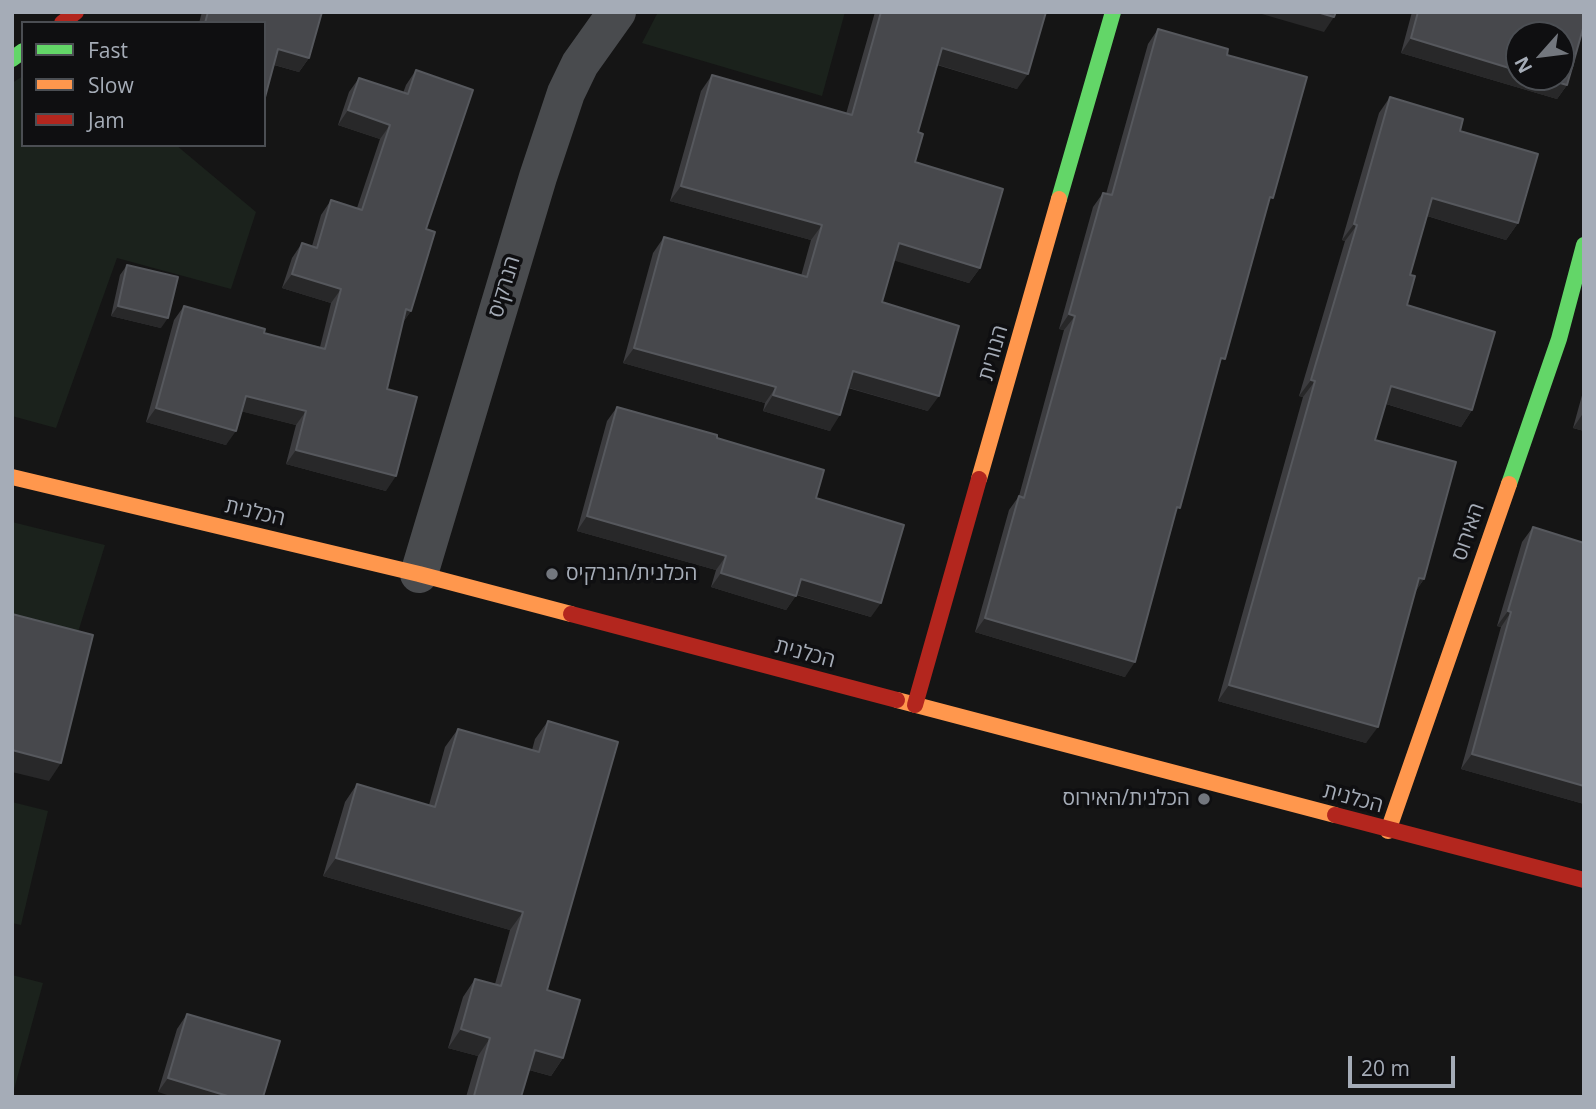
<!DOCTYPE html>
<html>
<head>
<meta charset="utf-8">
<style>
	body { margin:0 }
	#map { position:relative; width:1596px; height:1109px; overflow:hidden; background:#151515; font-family:"Open Sans",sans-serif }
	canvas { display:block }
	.frame { position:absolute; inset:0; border:14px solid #a5acb7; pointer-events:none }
	.legend { position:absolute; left:21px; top:21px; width:245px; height:126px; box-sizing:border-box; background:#0f0f11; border:2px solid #4b4e53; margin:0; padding:9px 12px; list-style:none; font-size:21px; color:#a5acb7 }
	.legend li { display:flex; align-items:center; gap:14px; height:35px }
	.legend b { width:35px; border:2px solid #4b4e53 }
	.north { position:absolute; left:1505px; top:21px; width:70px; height:70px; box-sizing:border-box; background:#0f0f11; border:2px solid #4b4e53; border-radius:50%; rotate:242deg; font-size:19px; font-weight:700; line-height:28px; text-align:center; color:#a5acb7 }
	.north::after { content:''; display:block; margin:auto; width:24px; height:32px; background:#73777e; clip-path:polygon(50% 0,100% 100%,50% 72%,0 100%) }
	.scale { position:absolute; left:1348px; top:1056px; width:107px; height:32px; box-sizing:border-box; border:4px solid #a5acb7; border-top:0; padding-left:9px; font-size:21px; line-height:24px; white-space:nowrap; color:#a5acb7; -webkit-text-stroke:5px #0f0f11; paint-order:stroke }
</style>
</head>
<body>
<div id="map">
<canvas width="1596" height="1109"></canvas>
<div class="frame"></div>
<ul class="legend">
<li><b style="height:9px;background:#63d668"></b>Fast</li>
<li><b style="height:9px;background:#ff974d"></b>Slow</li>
<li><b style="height:9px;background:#b3261e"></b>Jam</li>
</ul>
<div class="north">N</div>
<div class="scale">20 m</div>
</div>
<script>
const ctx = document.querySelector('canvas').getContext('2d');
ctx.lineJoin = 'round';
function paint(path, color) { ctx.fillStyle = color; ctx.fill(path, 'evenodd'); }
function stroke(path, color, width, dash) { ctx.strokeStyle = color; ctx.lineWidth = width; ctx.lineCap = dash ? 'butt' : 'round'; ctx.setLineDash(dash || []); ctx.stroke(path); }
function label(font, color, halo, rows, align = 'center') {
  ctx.font = font + ' "Open Sans","Noto Sans Hebrew",sans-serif'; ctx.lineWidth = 7; ctx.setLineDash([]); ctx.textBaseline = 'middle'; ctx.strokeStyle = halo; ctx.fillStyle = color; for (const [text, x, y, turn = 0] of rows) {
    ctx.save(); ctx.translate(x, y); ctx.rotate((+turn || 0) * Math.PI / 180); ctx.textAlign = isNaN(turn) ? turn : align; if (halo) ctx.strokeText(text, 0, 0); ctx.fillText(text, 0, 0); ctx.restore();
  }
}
paint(new Path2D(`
	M 658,12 L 845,12 L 822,96 L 642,43 Z
	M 23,76 L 23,145 L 176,145 L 256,212 L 231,289 L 117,258 L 56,428 L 12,416 L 12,83 Z
	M 12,522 L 105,545 L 75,642 L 12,626 Z
	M 12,802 L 48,811 L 21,925 L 12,923 Z
	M 12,975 L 43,983 L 12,1097 Z`), '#1b221c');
stroke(new Path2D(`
	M 419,574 L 538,177 L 566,93 L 580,64 L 617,12`), '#494b4e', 38);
stroke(new Path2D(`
	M 12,59 L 23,51
	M 1059,199 L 1113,12
	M 1509,484 L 1559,339 L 1584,245`), '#63d668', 16);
stroke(new Path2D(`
	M 12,477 L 419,574 L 571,614
	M 979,479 L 1059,199
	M 897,700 L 1335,815
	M 1388,831 L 1509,484`), '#ff974d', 16);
stroke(new Path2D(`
	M 62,23 L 76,12
	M 571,614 L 897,700
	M 915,705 L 979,479
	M 1335,815 L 1584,880`), '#b3261e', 16);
paint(new Path2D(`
	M 202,12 L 322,12 L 309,58 L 299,72 L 274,65 L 264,23 L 199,23 Z
	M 875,12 L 1046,12 L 1017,89 L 937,65 L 918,132 L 915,162 L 980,268 L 969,283 L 894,260 L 882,302 L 928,411 L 848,388 L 830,431 L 763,411 L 765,403 L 623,363 L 653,253 L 664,237 L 801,276 L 811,240 L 670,201 L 701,91 L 712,75 L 846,114 Z
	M 1412,12 L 1584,12 L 1567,85 L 1557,99 L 1401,53 Z
	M 1158,29 L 1227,55 L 1267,207 L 1175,514 L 1125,677 L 975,632 L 1009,510 L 1019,496 L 1064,330 L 1059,329 L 1093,207 L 1103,193 L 1106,194 L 1148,44 Z
	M 416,70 L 426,229 L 411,311 L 403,322 L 387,389 L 386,491 L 286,464 L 296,425 L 241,411 L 226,445 L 146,422 L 174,320 L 184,306 L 264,333 L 320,347 L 331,303 L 282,288 L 292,258 L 302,243 L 312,246 L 321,215 L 331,200 L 357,208 L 380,139 L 338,125 L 349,92 L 359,78 L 403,93 L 406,85 Z
	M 1390,97 L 1460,131 L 1518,223 L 1506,240 L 1427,216 L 1410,275 L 1407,305 L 1472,410 L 1461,427 L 1386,404 L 1375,440 L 1424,579 L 1415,592 L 1366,743 L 1218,701 L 1303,397 L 1299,396 L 1345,241 L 1342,240 L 1379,113 Z
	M 127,265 L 161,328 L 111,316 L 120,275 Z
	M 1584,388 L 1584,431 L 1573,428 Z
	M 617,407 L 717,438 L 816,498 L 871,617 L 796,595 L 786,610 L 711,587 L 716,570 L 577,531 L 607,421 Z
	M 1533,527 L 1584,543 L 1584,804 L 1461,769 L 1501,627 L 1497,626 L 1522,542 Z
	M 548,721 L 547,990 L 563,1058 L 551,1076 L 529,1070 L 521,1097 L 466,1097 L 478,1056 L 448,1048 L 463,997 L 475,979 L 495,984 L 510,930 L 323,876 L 345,802 L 357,784 L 429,805 L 445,747 L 458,729 L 532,750 L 535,739 Z
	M 187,1014 L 280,1041 L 158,1092 L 177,1029 Z`), '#3c3c3f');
paint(new Path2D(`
	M 1255,12 L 1317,12 L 1334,17 L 1324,32 Z
	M 1411,38 L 1519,71 L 1519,77 L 1540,77 L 1567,85 L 1557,99 L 1401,53 Z
	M 942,48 L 1028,74 L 1017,89 L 932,63 Z
	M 278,49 L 309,58 L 299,72 L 268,63 Z
	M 348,110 L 390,125 L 380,139 L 338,125 Z
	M 681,186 L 822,225 L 811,240 L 670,201 Z
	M 1432,198 L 1518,223 L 1506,240 L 1421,214 Z
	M 1354,224 L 1357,225 L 1345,241 L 1342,240 Z
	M 899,243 L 980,268 L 969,283 L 889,259 Z
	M 292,274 L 341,289 L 331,303 L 282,288 Z
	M 118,306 L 168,318 L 161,328 L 111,316 Z
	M 406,309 L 411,311 L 401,325 Z
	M 1069,314 L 1075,316 L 1064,330 L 1059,329 Z
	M 634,348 L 776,387 L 765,403 L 623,363 Z
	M 853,371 L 939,396 L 928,411 L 843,386 Z
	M 1311,380 L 1315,381 L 1303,397 L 1299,396 Z
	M 1391,386 L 1472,410 L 1461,427 L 1380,402 Z
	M 773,395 L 840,415 L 830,431 L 763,411 Z
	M 246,396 L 306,411 L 296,425 L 236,410 Z
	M 156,408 L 236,431 L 226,445 L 146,422 Z
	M 1584,412 L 1584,431 L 1573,428 Z
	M 296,450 L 396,476 L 386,491 L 286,464 Z
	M 587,516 L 726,556 L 716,570 L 577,531 Z
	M 721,573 L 796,596 L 786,610 L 711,587 Z
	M 1419,578 L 1424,579 L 1412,596 Z
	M 801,579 L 881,603 L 871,617 L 791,593 Z
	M 1508,611 L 1511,612 L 1501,627 L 1497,626 Z
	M 985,618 L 1135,662 L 1125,677 L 975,632 Z
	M 1229,685 L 1378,727 L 1366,743 L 1218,701 Z
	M 12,750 L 61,763 L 49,781 L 12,772 Z
	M 1472,754 L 1584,786 L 1584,804 L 1461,769 Z
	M 336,858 L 523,912 L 510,930 L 323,876 Z
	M 461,1029 L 490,1038 L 478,1056 L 448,1048 Z
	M 535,1050 L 563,1058 L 551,1076 L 522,1068 Z
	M 168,1078 L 231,1097 L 173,1097 L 158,1092 Z`), '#282829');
const building = new Path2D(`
	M 208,12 L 322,12 L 309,58 L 278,49 L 264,101 L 264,23 L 205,23 Z
	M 881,12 L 1046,12 L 1028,74 L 942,48 L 918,132 L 923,134 L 915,162 L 1003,189 L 980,268 L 899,243 L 882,302 L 959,326 L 939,396 L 853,371 L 840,415 L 773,395 L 776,387 L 634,348 L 664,237 L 807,277 L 822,225 L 681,186 L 712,75 L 852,115 Z
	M 1317,12 L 1336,12 L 1334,17 Z
	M 1418,12 L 1584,12 L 1584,25 L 1567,85 L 1540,77 L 1561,77 L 1561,35 L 1519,35 L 1519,71 L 1411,38 Z
	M 1158,29 L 1228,49 L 1227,55 L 1307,77 L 1273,198 L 1270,197 L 1225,359 L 1221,358 L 1180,508 L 1177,507 L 1135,662 L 985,618 L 1019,496 L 1024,498 L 1075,316 L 1069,314 L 1103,193 L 1112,195 Z
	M 416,70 L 473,90 L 426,229 L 435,232 L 411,311 L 406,309 L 387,389 L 417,397 L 396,476 L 296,450 L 306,411 L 246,396 L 236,431 L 156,408 L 184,306 L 265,329 L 264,333 L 325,349 L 341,289 L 292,274 L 302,243 L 317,248 L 331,200 L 362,210 L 390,125 L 348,110 L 359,78 L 408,94 Z
	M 1390,97 L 1463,119 L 1460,131 L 1538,154 L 1518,223 L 1432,198 L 1410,275 L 1415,276 L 1407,305 L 1495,332 L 1472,410 L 1391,386 L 1375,440 L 1456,462 L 1424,579 L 1419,578 L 1378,727 L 1229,685 L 1315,381 L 1311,380 L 1357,225 L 1354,224 Z
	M 127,265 L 178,277 L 168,318 L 118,306 Z
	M 617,407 L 717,435 L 717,438 L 824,470 L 816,498 L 904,525 L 881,603 L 801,579 L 796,596 L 721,573 L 726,556 L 587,516 Z
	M 1533,527 L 1584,543 L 1584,786 L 1472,754 L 1511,612 L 1508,611 Z
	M 12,614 L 93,635 L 61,763 L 12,750 Z
	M 548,721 L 618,742 L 547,990 L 580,1000 L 563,1058 L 535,1050 L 521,1097 L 477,1097 L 474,1096 L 490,1038 L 461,1029 L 475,979 L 501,986 L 523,912 L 336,858 L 357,784 L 435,807 L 458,729 L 539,752 Z
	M 187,1014 L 280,1041 L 263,1097 L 231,1097 L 168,1078 Z`);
paint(building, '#47484c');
stroke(building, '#56585d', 2);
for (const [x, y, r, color] of [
	[552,574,7,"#73777e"],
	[1204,799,7,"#73777e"]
]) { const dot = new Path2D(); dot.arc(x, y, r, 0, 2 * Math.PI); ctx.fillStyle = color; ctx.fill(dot); stroke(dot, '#0f0f11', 2.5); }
label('21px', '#a5acb7', '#0f0f11', [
	["הנרקיס",505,287,-73],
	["הנורית",994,353,-74],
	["הכלנית",255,513,13],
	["האירוס",1469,532,-71],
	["הכלנית",805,654,15],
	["הכלנית",1353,799,15]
]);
label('21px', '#a5acb7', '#0f0f11', [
	["הכלנית/הנרקיס",566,574],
	["הכלנית/האירוס",1190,799,"right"]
], 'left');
</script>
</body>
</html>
